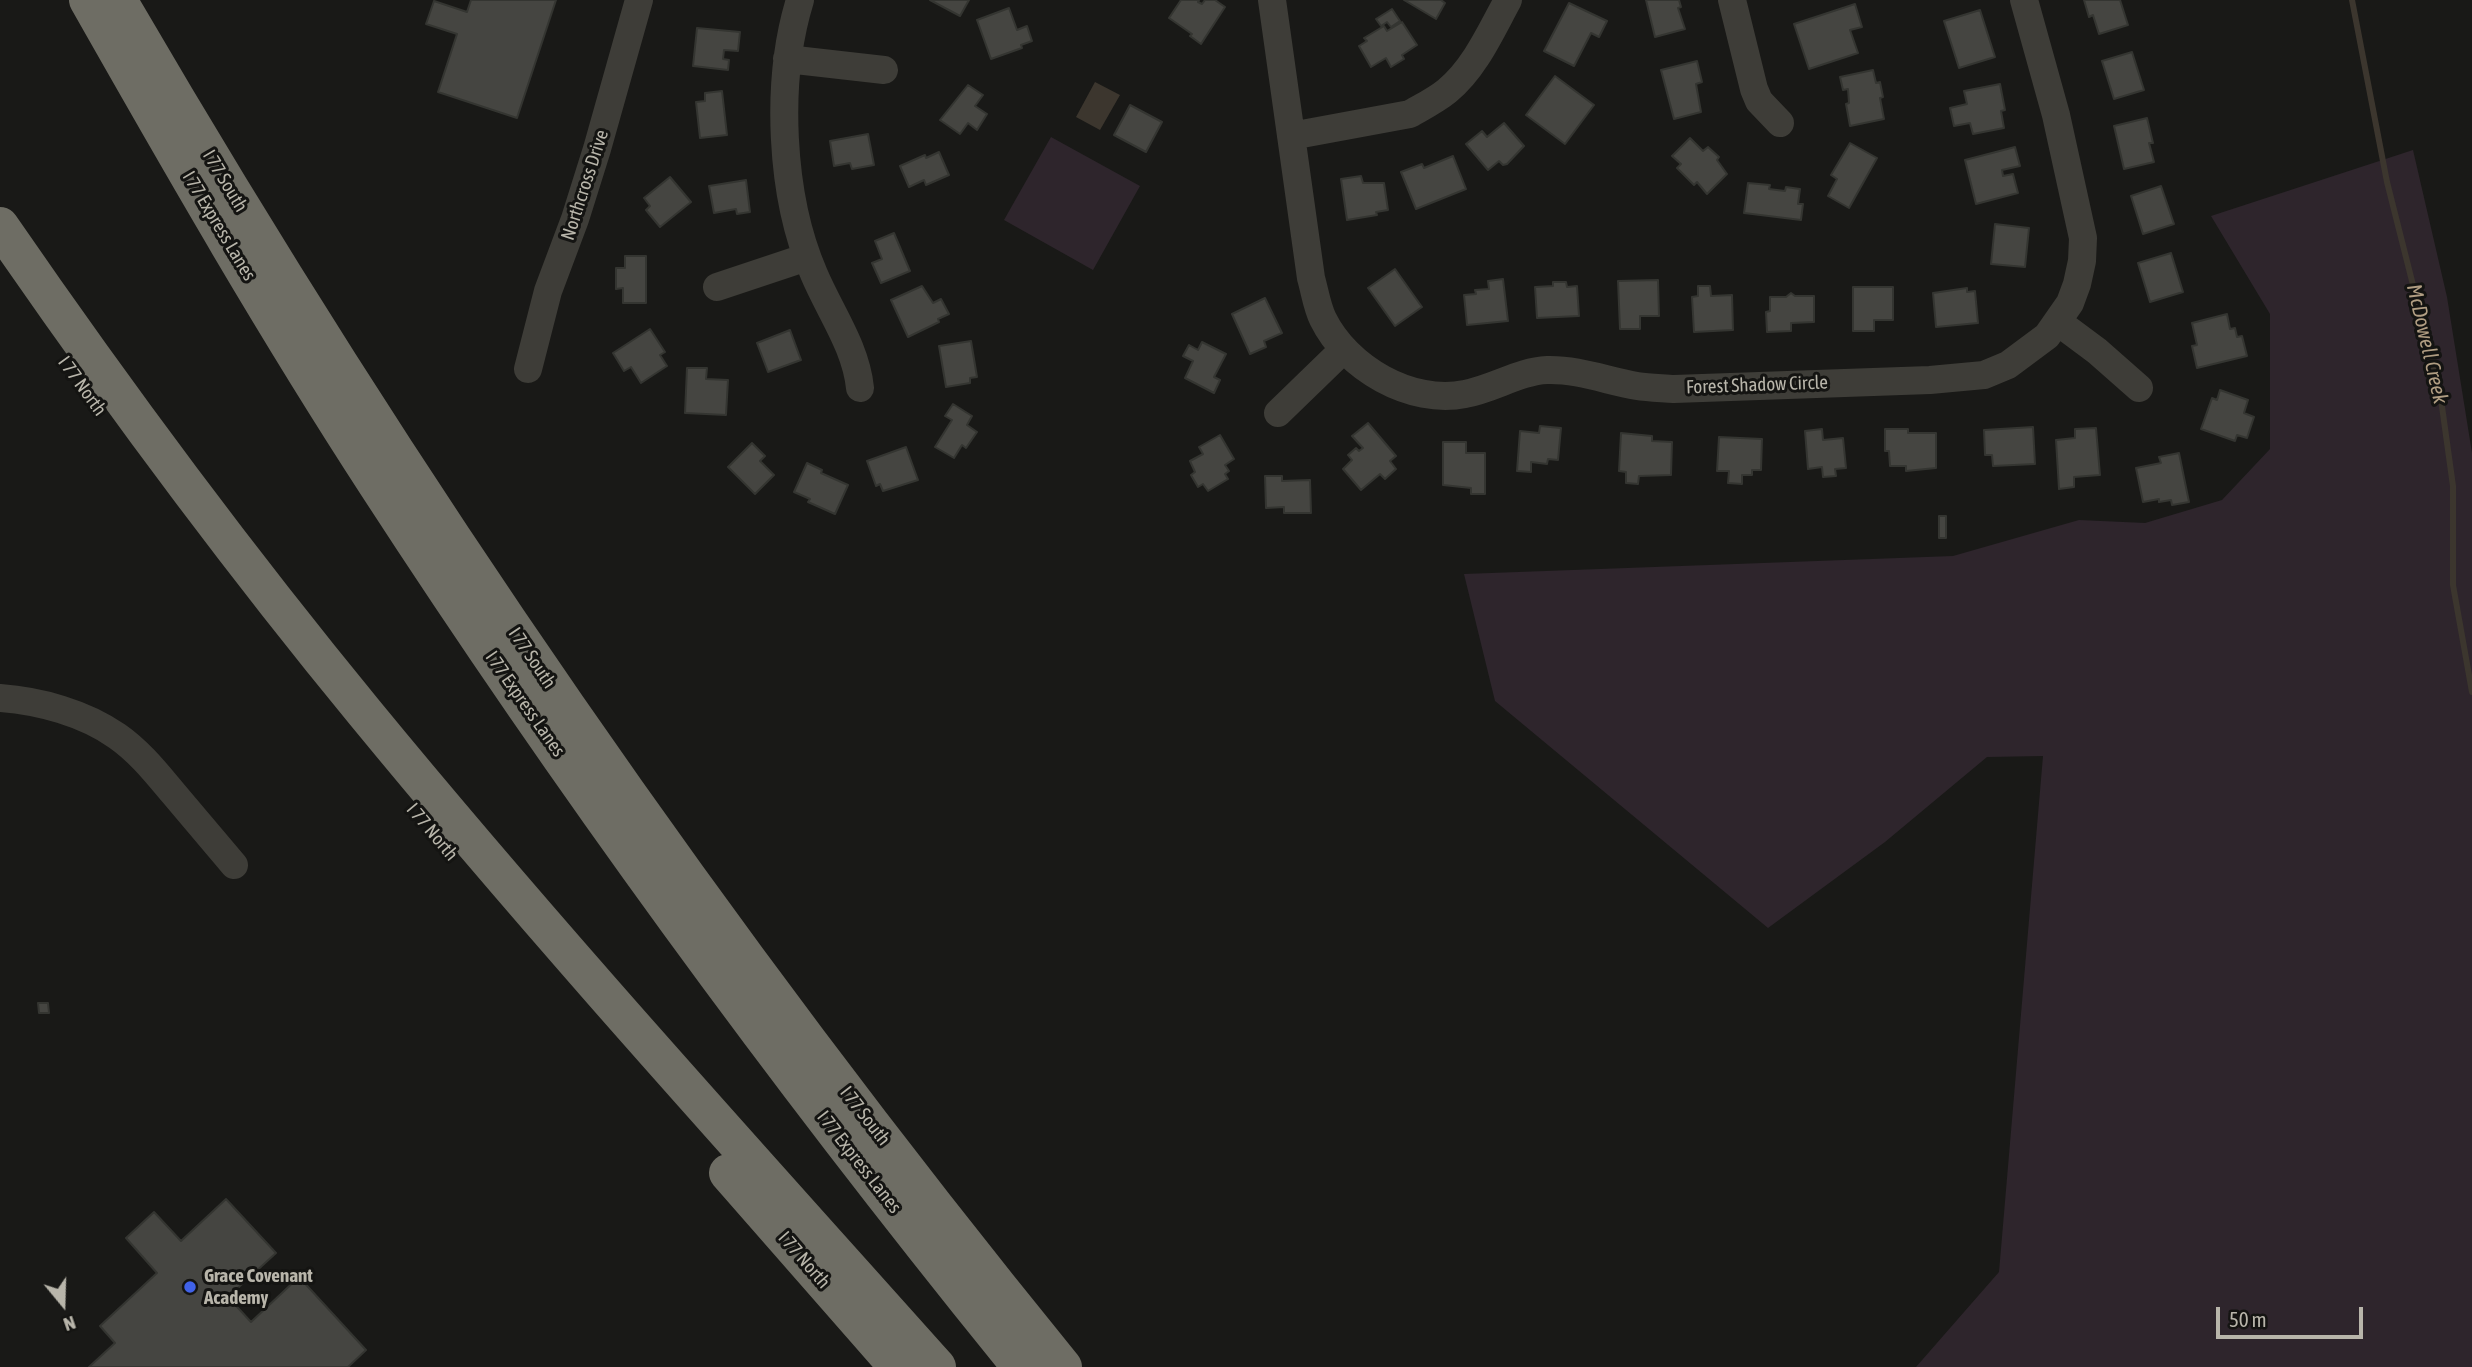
<!DOCTYPE html>
<html>
<head>
<meta charset="utf-8">
<style>
	body { margin:0 }
	#map { position:relative; width:2472px; height:1367px; overflow:hidden; background:#191917; font-family:"Asap Condensed",sans-serif }
	canvas { display:block }
	.north { position:absolute; left:28px; top:1269px; width:70px; height:70px; -webkit-text-stroke:5px #141412; paint-order:stroke; rotate:161deg; font-size:19px; font-weight:700; line-height:28px; text-align:center; color:#b8b5aa }
	.north::after { content:''; display:block; margin:auto; width:24px; height:32px; background:#b8b5aa; clip-path:polygon(50% 0,100% 100%,50% 72%,0 100%) }
	.scale { position:absolute; left:2216px; top:1307px; width:147px; height:32px; box-sizing:border-box; border:4px solid #b8b5aa; border-top:0; padding-left:9px; font-size:21px; line-height:24px; white-space:nowrap; color:#b8b5aa; -webkit-text-stroke:5px #141412; paint-order:stroke }
</style>
</head>
<body>
<div id="map">
<canvas width="2472" height="1367"></canvas>
<div class="north">N</div>
<div class="scale">50 m</div>
</div>
<script>
const ctx = document.querySelector('canvas').getContext('2d');
ctx.lineJoin = 'round';
function paint(path, color) { ctx.fillStyle = color; ctx.fill(path, 'evenodd'); }
function stroke(path, color, width, dash) { ctx.strokeStyle = color; ctx.lineWidth = width; ctx.lineCap = dash ? 'butt' : 'round'; ctx.setLineDash(dash || []); ctx.stroke(path); }
function label(font, color, halo, rows, align = 'center') {
  ctx.font = font + ' "Asap Condensed",sans-serif'; ctx.lineWidth = 6; ctx.setLineDash([]); ctx.textBaseline = 'middle'; ctx.strokeStyle = halo; ctx.fillStyle = color; for (const [text, x, y, turn = 0] of rows) {
    ctx.save(); ctx.translate(x, y); ctx.rotate((+turn || 0) * Math.PI / 180); ctx.textAlign = isNaN(turn) ? turn : align; if (halo) ctx.strokeText(text, 0, 0); ctx.fillText(text, 0, 0); ctx.restore();
  }
}
paint(new Path2D(`
	M 1051,137 L 1140,186 L 1093,270 L 1004,220 Z
	M 2413,150 L 2447,297 L 2472,453 L 2472,1367 L 1916,1367 L 1999,1272 L 2043,756 L 1987,757 L 1885,842 L 1768,928 L 1495,701 L 1464,574 L 1953,556 L 2079,520 L 2145,523 L 2222,500 L 2270,449 L 2270,314 L 2211,216 Z`), '#2e252c');
paint(new Path2D(`
	M 1095,82 L 1120,95 L 1100,130 L 1076,117 Z`), '#3c362e');
stroke(new Path2D(`
	M 2352,0 L 2387,182 L 2440,392 L 2453,486 L 2453,585 L 2472,692`), '#3c362e', 6);
const building = new Path2D(`
	M 471,0 L 556,0 L 517,118 L 438,92 L 457,34 L 426,24 L 434,1 L 467,12 Z
	M 930,0 L 969,0 L 960,16 Z
	M 1181,0 L 1199,0 L 1198,2 L 1202,4 L 1205,0 L 1215,0 L 1225,7 L 1201,44 L 1190,36 L 1192,34 L 1169,18 Z
	M 1404,0 L 1441,0 L 1445,3 L 1436,19 Z
	M 1646,0 L 1679,0 L 1681,7 L 1678,8 L 1685,29 L 1655,37 Z
	M 2084,0 L 2120,0 L 2128,25 L 2099,34 L 2093,15 L 2089,17 Z
	M 1569,3 L 1607,21 L 1599,37 L 1591,33 L 1574,66 L 1544,51 Z
	M 1855,4 L 1862,27 L 1850,30 L 1858,53 L 1809,69 L 1794,24 Z
	M 1009,8 L 1017,30 L 1027,26 L 1032,41 L 1021,45 L 1022,48 L 991,59 L 977,20 Z
	M 1392,9 L 1400,21 L 1391,27 L 1387,22 L 1381,26 L 1376,19 Z
	M 1980,10 L 1995,57 L 1959,68 L 1944,21 Z
	M 1402,22 L 1417,45 L 1402,55 L 1404,59 L 1391,67 L 1386,58 L 1371,67 L 1359,46 L 1367,41 L 1364,38 L 1384,26 L 1387,31 Z
	M 697,28 L 740,32 L 738,51 L 724,50 L 723,59 L 729,60 L 728,70 L 693,66 Z
	M 2132,52 L 2144,90 L 2114,99 L 2102,61 Z
	M 1697,61 L 1702,82 L 1696,84 L 1701,112 L 1674,119 L 1661,70 Z
	M 1873,70 L 1876,83 L 1880,82 L 1883,97 L 1880,98 L 1884,119 L 1850,126 L 1846,104 L 1849,103 L 1848,89 L 1843,90 L 1840,77 Z
	M 1555,76 L 1594,105 L 1565,144 L 1526,115 Z
	M 2000,84 L 2005,110 L 2001,111 L 2004,128 L 1973,134 L 1970,123 L 1954,126 L 1950,108 L 1967,104 L 1964,91 Z
	M 968,85 L 983,95 L 975,106 L 987,114 L 977,130 L 968,123 L 960,134 L 940,120 Z
	M 722,91 L 727,135 L 700,138 L 696,102 L 705,101 L 705,93 Z
	M 1130,105 L 1162,122 L 1146,152 L 1114,135 Z
	M 2147,118 L 2153,143 L 2149,143 L 2154,162 L 2124,169 L 2114,126 Z
	M 1504,123 L 1524,146 L 1507,164 L 1503,165 L 1499,161 L 1488,170 L 1466,144 L 1482,131 L 1487,137 Z
	M 868,134 L 874,165 L 852,169 L 850,163 L 834,166 L 830,141 Z
	M 1690,138 L 1703,151 L 1708,147 L 1719,157 L 1717,160 L 1727,174 L 1707,194 L 1697,182 L 1694,185 L 1677,168 L 1681,164 L 1672,156 Z
	M 1850,143 L 1877,158 L 1849,208 L 1828,196 L 1837,179 L 1831,175 Z
	M 2015,147 L 2020,166 L 2002,170 L 2003,176 L 2013,174 L 2018,193 L 1976,204 L 1965,160 Z
	M 939,152 L 949,175 L 926,185 L 924,180 L 909,187 L 900,166 L 925,155 L 926,158 Z
	M 1453,156 L 1466,189 L 1416,209 L 1401,172 L 1422,164 L 1424,168 Z
	M 1361,176 L 1363,183 L 1384,183 L 1388,210 L 1376,212 L 1377,215 L 1347,220 L 1341,179 Z
	M 670,177 L 691,202 L 660,227 L 646,210 L 650,206 L 644,198 Z
	M 746,180 L 750,212 L 737,214 L 736,209 L 714,213 L 709,186 Z
	M 1748,183 L 1770,185 L 1769,189 L 1785,191 L 1786,187 L 1800,189 L 1798,204 L 1803,204 L 1801,220 L 1744,213 Z
	M 2161,186 L 2174,224 L 2143,234 L 2131,196 Z
	M 1995,224 L 2029,228 L 2025,267 L 1991,264 Z
	M 894,233 L 910,271 L 881,283 L 872,263 L 882,259 L 875,241 Z
	M 2171,253 L 2183,292 L 2150,302 L 2138,263 Z
	M 625,256 L 646,256 L 646,303 L 623,303 L 623,288 L 616,289 L 616,268 L 625,268 Z
	M 1395,269 L 1422,307 L 1395,326 L 1368,288 Z
	M 1503,279 L 1508,321 L 1467,325 L 1464,295 L 1476,294 L 1475,290 L 1489,289 L 1488,281 Z
	M 1658,280 L 1659,316 L 1640,316 L 1640,329 L 1620,329 L 1618,281 Z
	M 1553,282 L 1566,282 L 1567,287 L 1577,286 L 1579,316 L 1537,318 L 1535,287 L 1553,286 Z
	M 922,286 L 933,303 L 941,299 L 949,314 L 938,319 L 939,322 L 908,337 L 891,300 Z
	M 1698,286 L 1710,286 L 1711,296 L 1732,295 L 1733,330 L 1694,332 L 1692,297 L 1698,296 Z
	M 1853,287 L 1893,287 L 1893,320 L 1874,320 L 1874,331 L 1853,331 Z
	M 1967,288 L 1967,292 L 1975,291 L 1978,323 L 1936,327 L 1933,293 Z
	M 1791,293 L 1795,296 L 1814,296 L 1814,322 L 1791,323 L 1791,331 L 1767,332 L 1766,312 L 1770,311 L 1770,297 L 1786,297 Z
	M 1265,298 L 1282,333 L 1264,341 L 1266,347 L 1250,354 L 1232,314 Z
	M 2227,314 L 2230,329 L 2235,328 L 2237,337 L 2242,336 L 2247,356 L 2197,368 L 2192,346 L 2197,345 L 2192,323 Z
	M 650,329 L 665,352 L 660,355 L 667,366 L 641,383 L 631,367 L 624,371 L 613,353 Z
	M 790,330 L 801,360 L 768,372 L 757,343 Z
	M 971,341 L 977,377 L 970,378 L 970,383 L 946,387 L 939,346 Z
	M 1202,342 L 1226,354 L 1214,377 L 1220,380 L 1214,393 L 1185,378 L 1193,361 L 1183,356 L 1189,345 L 1198,350 Z
	M 687,368 L 707,368 L 706,379 L 728,380 L 726,415 L 685,413 Z
	M 2220,390 L 2248,400 L 2244,413 L 2254,417 L 2247,438 L 2237,435 L 2235,441 L 2201,429 L 2212,398 L 2217,400 Z
	M 953,404 L 972,416 L 967,425 L 977,432 L 966,448 L 962,445 L 954,458 L 935,447 L 952,420 L 945,416 Z
	M 1368,423 L 1396,456 L 1390,461 L 1396,469 L 1385,479 L 1380,474 L 1361,490 L 1343,469 L 1352,460 L 1348,455 L 1356,448 L 1359,451 L 1363,448 L 1352,436 Z
	M 1540,426 L 1561,428 L 1558,460 L 1548,459 L 1547,464 L 1531,462 L 1531,472 L 1517,471 L 1520,431 L 1539,433 Z
	M 2033,427 L 2035,464 L 1993,466 L 1992,455 L 1985,455 L 1984,430 Z
	M 2096,428 L 2100,475 L 2074,477 L 2074,487 L 2059,489 L 2056,440 L 2075,438 L 2075,429 Z
	M 1822,429 L 1823,440 L 1843,438 L 1846,468 L 1835,469 L 1836,476 L 1823,477 L 1822,467 L 1808,469 L 1805,431 Z
	M 1885,429 L 1908,429 L 1908,433 L 1936,433 L 1936,468 L 1906,471 L 1906,466 L 1890,466 L 1889,451 L 1885,451 Z
	M 1621,433 L 1652,436 L 1652,441 L 1672,442 L 1671,475 L 1639,476 L 1638,484 L 1626,483 L 1626,472 L 1619,471 Z
	M 1220,435 L 1234,459 L 1225,465 L 1229,471 L 1225,474 L 1228,479 L 1208,491 L 1203,484 L 1198,487 L 1191,475 L 1195,472 L 1190,461 L 1203,454 L 1199,447 Z
	M 1719,437 L 1762,439 L 1761,470 L 1752,470 L 1752,475 L 1742,475 L 1742,484 L 1728,483 L 1729,471 L 1717,471 Z
	M 1443,442 L 1466,442 L 1466,453 L 1485,453 L 1485,494 L 1471,494 L 1471,488 L 1443,485 Z
	M 752,443 L 765,456 L 760,461 L 774,475 L 755,494 L 728,467 Z
	M 906,447 L 918,480 L 883,491 L 880,484 L 876,486 L 867,461 Z
	M 2179,453 L 2189,502 L 2172,505 L 2171,500 L 2159,502 L 2159,499 L 2143,502 L 2136,468 L 2161,463 L 2159,457 Z
	M 807,463 L 822,470 L 821,473 L 848,485 L 835,514 L 808,502 L 810,499 L 794,492 Z
	M 1265,476 L 1282,476 L 1282,481 L 1310,480 L 1311,513 L 1284,513 L 1284,507 L 1266,508 Z
	M 1939,516 L 1946,516 L 1946,538 L 1939,538 Z
	M 38,1003 L 48,1003 L 49,1013 L 39,1013 Z
	M 226,1199 L 276,1253 L 228,1297 L 251,1322 L 299,1277 L 366,1350 L 348,1367 L 89,1367 L 115,1343 L 100,1326 L 157,1273 L 126,1238 L 154,1212 L 181,1241 Z`);
paint(building, '#454541');
stroke(building, '#343531', 2);
stroke(new Path2D(`
	M 800,0 C 775,81 780,196 814,274 C 830,312 856,347 860,388
	M 1272,0 L 1311,278 C 1315,292 1317,307 1323,319 C 1347,368 1411,405 1465,394 C 1493,389 1520,371 1547,370 C 1577,369 1608,381 1637,386 C 1649,388 1662,388 1674,389 L 1930,380 L 1984,375 L 2008,365 L 2047,336 L 2070,303 L 2077,284 L 2082,261 L 2083,238 L 2056,115 L 2024,0
	M 1732,0 L 1754,89 L 1759,101 L 1780,123
	M 787,59 L 884,70
	M 1291,136 L 1410,114 C 1422,107 1436,100 1447,91 C 1475,68 1491,31 1508,0
	M 717,287 L 807,257
	M 2058,322 L 2097,351 L 2139,388
	M 528,369 L 548,291 L 575,219 L 597,149 L 639,0
	M 1278,413 L 1344,349
	M 0,698 C 40,701 84,713 117,736 C 140,752 157,774 174,794 C 194,818 214,841 234,865`), '#3e3d38', 28);
stroke(new Path2D(`
	M 88,0 C 181,164 275,328 378,486 C 576,791 792,1085 1021,1367
	M 118,0 C 397,480 712,936 1063,1367
	M 0,226 C 115,393 236,556 365,713 C 549,937 744,1151 937,1367
	M 728,1173 L 898,1367`), '#6e6d64', 38);
for (const [x, y, r, color] of [
	[190,1287,7,"#4062e8"]
]) { const dot = new Path2D(); dot.arc(x, y, r, 0, 2 * Math.PI); ctx.fillStyle = color; ctx.fill(dot); stroke(dot, '#141412', 2.5); }
label('19px', '#b8b5aa', '#141412', [
	["I 77 South",225,181,59],
	["Northcross Drive",585,185,-72],
	["I 77 Express Lanes",219,226,59],
	["Forest Shadow Circle",1757,385,-2],
	["I 77 North",82,386,54],
	["I 77 South",532,658,56],
	["I 77 Express Lanes",525,704,55],
	["I 77 North",432,832,50],
	["I 77 South",865,1116,52],
	["I 77 Express Lanes",859,1162,52],
	["I 77 North",804,1260,49]
]);
label('bold 19px', '#b8b5aa', '#141412', [
	["Grace Covenant",204,1276],
	["Academy",204,1298]
], 'left');
label('italic 21px', '#b19e83', '#141412', [
	["McDowell Creek",2427,344,77]
]);
</script>
</body>
</html>
